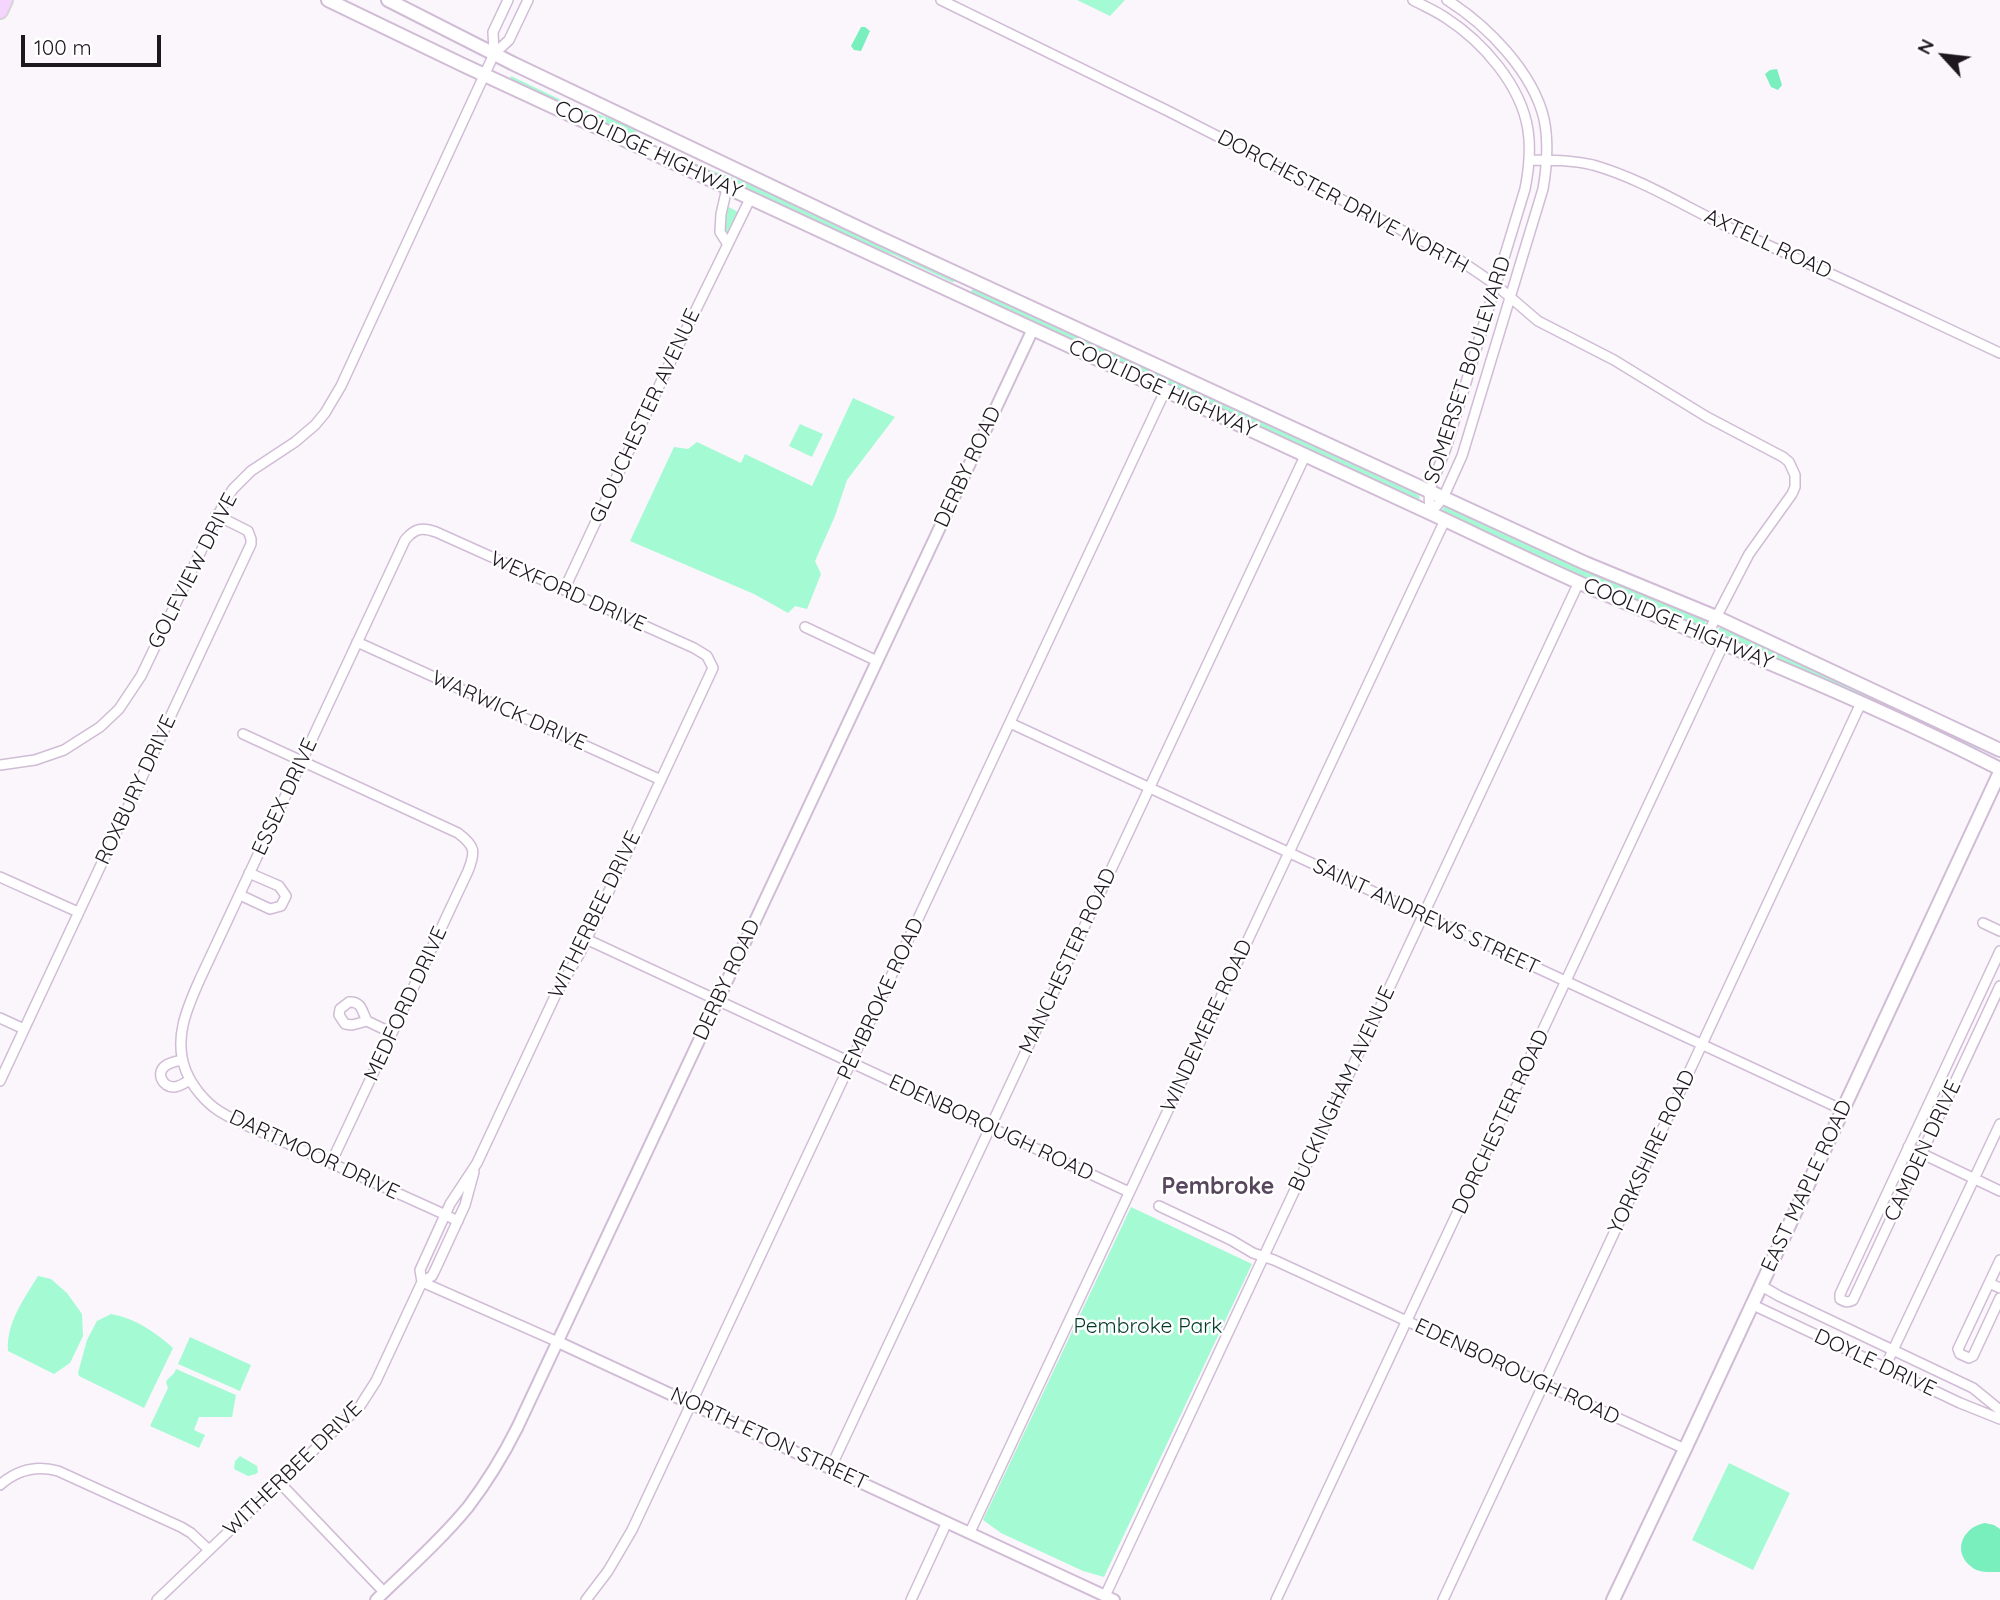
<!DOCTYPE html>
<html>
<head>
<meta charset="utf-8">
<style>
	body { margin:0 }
	#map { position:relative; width:2000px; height:1600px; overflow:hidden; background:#fbf6fc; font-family:Quicksand,sans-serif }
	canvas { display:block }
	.north { position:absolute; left:1909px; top:21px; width:70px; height:70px; -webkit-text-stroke:5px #fff; paint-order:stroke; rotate:297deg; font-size:19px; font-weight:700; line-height:28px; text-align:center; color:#1e1720 }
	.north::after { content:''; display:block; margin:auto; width:24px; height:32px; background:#1e1720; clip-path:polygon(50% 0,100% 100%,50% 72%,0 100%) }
	.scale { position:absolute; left:21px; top:35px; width:140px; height:32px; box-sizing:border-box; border:4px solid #1e1720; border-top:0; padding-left:9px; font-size:21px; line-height:24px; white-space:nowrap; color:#1e1720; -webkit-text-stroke:5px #fff; paint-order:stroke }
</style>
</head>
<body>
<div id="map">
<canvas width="2000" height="1600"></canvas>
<div class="north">N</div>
<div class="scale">100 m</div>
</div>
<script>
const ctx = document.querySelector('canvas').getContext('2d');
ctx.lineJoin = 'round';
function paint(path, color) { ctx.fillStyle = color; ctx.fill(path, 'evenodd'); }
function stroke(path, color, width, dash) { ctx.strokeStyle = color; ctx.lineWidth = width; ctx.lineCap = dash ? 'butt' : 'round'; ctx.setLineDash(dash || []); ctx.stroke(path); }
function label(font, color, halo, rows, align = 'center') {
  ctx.font = font + ' Quicksand,sans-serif'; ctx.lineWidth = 5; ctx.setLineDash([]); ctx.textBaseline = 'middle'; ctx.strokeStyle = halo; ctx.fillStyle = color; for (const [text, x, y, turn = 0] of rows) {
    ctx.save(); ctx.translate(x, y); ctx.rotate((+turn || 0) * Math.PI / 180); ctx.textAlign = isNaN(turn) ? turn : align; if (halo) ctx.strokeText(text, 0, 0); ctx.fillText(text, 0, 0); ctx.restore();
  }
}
paint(new Path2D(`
	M 1077,0 L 1125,0 L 1110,16 Z
	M 511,76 L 580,109 L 616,120 L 637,131 L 633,137 L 509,80 Z
	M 649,143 L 710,170 L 757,186 L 955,279 L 956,281 L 952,282 L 894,255 L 855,243 L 649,145 Z
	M 729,207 L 738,212 L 728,234 L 726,234 L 725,232 L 726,210 Z
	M 974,287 L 1417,492 L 1420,498 L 1417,501 L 969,295 Z
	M 853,398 L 895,417 L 847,480 L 835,516 L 815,561 L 821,574 L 807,609 L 795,606 L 788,613 L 754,594 L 630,541 L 674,447 L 688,449 L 697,442 L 741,463 L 745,454 L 812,486 Z
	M 800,424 L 823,434 L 812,457 L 789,446 Z
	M 1445,506 L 1616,583 L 1704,618 L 1706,624 L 1701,627 C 1613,592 1528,553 1443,514 L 1442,509 Z
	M 1723,627 L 1876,697 L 1873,701 L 1720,636 L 1717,632 L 1719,628 Z
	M 1892,706 L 1980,747 L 1978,749 L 1892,709 Z
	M 1131,1207 L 1252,1264 L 1104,1577 L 1083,1571 L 1001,1533 L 983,1520 Z
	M 38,1276 L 51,1279 L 67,1293 L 82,1314 L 83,1336 L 70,1363 L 54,1374 L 8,1351 C 6,1323 24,1299 38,1276 Z
	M 111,1314 C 135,1318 155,1332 173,1348 L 144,1408 L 79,1376 L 78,1373 L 87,1340 L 97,1321 Z
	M 190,1337 L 251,1365 L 240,1391 L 178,1364 Z
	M 176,1369 L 236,1395 L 232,1417 L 199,1417 L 194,1430 L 205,1435 L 199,1448 L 150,1426 L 168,1388 L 166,1382 C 169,1376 174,1376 176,1369 Z
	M 240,1456 L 257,1466 L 258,1472 L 256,1474 L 248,1476 L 234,1469 L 235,1461 Z
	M 1729,1463 L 1790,1493 L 1753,1570 L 1692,1540 Z`), '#a4fad3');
paint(new Path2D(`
	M 861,27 L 865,27 L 870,31 L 861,51 L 854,50 L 851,46 Z
	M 1777,69 L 1782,85 L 1778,90 L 1771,87 L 1765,74 L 1770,70 Z
	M 1985,1523 L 1994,1525 L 2000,1529 L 2000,1572 C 1991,1572 1980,1573 1973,1568 C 1951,1553 1962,1527 1985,1523 Z`), '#78efbc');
const minor = new Path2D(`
	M 941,0 L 1168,111 L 1458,259 L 1496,285 L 1538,321 L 1614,360 L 1707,417 L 1783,457 L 1789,462 L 1795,475 L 1795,487 L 1792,494 L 1749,554 L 1707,635
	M 1413,0 C 1424,6 1436,11 1446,18 C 1483,42 1521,85 1528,130 C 1531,150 1529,169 1525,189 L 1446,448 L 1429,492 L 1430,514
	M 494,54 L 493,32 L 508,0
	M 1530,160 C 1551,160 1572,160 1593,165 C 1646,180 1693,212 1743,234 C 1829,272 1914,313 2000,353
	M 727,188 L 721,214 L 720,232 L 727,243
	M 1430,514 L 1443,498 L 1462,456 L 1543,189 C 1547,166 1549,143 1544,119 C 1533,72 1487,25 1447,0
	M 564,590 L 667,369 L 750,199
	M 805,627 L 877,661
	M 357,642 L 661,780
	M 1010,723 L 1843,1110
	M 243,734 L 458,833 C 475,846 476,851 468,871 L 331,1163
	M 0,765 L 35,760 L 64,750 L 100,727 L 119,709 L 141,676 L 225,501 L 233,489 L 251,471 L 295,442 L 315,425 L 325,413 L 341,386 L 494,54 L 509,40 L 528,0
	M 0,877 L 78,912
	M 240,895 L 270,909 L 281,906 L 286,896 L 279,886 L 249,873
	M 1983,923 L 2000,931
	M 586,939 L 1129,1192
	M 2000,951 L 1840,1294 L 1840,1299 C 1845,1302 1848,1303 1853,1300 L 2000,986
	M 0,1018 L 24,1029
	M 367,1021 C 362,1012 362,1001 349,1002 L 340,1009 L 339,1015 L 345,1024 L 352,1025 L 367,1021 L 392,1033
	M 182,1060 C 177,1061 170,1062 165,1066 C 156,1073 162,1087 174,1087 C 179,1087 185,1083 190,1080
	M 0,1081 L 251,544 L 251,539 L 248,531 L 216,515
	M 1908,1147 L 2000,1191
	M 1159,1206 L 1231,1240 L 1253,1253 L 1274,1260 L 1685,1449
	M 2000,1260 L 1958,1349 L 1960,1354 L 1969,1358 L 1973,1356 L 2000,1298
	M 422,1282 L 420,1270 L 450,1204 L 477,1163 L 556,994 L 580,953 L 713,668 L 707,656 L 694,648 L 436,532 C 422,527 415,528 405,540 L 200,979 C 187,1008 173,1039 186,1071 C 192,1086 205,1102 219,1111 C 241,1125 267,1134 291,1145 C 340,1167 388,1189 437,1211 L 458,1221
	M 422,1282 L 558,1342
	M 1989,1283 L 2000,1288
	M 1760,1285 L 1779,1296 L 1973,1388 L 2000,1410
	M 1751,1304 L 1960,1403 L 2000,1419
	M 1885,1367 L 2000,1124
	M 831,1467 L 1305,456
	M 280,1483 L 384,1592
	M 0,1485 C 17,1470 36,1465 58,1471 L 181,1527 L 191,1533 L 209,1550
	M 970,1532 L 1445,520
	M 1105,1596 L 1579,582
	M 157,1600 L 360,1406 L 376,1381 L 422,1282 L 432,1276 L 436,1268 L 465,1205 L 474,1172
	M 586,1600 L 608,1571 L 632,1530 L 1165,391
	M 911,1600 L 947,1522
	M 1276,1600 L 1724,643
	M 1443,1600 L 1861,703`);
const tertiary = new Path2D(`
	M 558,1342 L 1114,1600
	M 376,1600 C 407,1570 440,1541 468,1507 C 487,1482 503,1456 517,1428 L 1033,329`);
const secondary = new Path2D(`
	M 328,0 L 463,65 L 1445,520 C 1498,545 1551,571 1605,594 C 1737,650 1872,703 2000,769
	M 388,0 L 514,64 L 880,238 L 1585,563 L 1716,617 L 2000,750
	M 1613,1600 L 1685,1449 L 2000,772`);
const primary = new Path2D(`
	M 0,11 L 5,0`);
stroke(minor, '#d1bcd6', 12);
stroke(tertiary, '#d1bcd6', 14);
stroke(secondary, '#d1bcd6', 16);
stroke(primary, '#d6d5d7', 18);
stroke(minor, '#fff', 9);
stroke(tertiary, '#fff', 10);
stroke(secondary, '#fff', 12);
stroke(primary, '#f5d4fd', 14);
label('21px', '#1e1720', '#fff', [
	["COOLIDGE HIGHWAY",648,150,25],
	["DORCHESTER DRIVE NORTH",1343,202,28],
	["AXTELL ROAD",1768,244,25],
	["SOMERSET BOULEVARD",1468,370,-72],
	["COOLIDGE HIGHWAY",1162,389,25],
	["GLOUCHESTER AVENUE",645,416,-65],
	["DERBY ROAD",968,467,-65],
	["GOLFVIEW DRIVE",193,571,-63],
	["WEXFORD DRIVE",568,592,24],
	["COOLIDGE HIGHWAY",1678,624,23],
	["WARWICK DRIVE",509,711,24],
	["ROXBURY DRIVE",136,790,-65],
	["ESSEX DRIVE",285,797,-65],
	["WITHERBEE DRIVE",595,915,-64],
	["SAINT ANDREWS STREET",1426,917,25],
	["MANCHESTER ROAD",1068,961,-65],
	["DERBY ROAD",727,980,-65],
	["PEMBROKE ROAD",881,999,-65],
	["MEDFORD DRIVE",406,1004,-65],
	["WINDEMERE ROAD",1207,1026,-65],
	["BUCKINGHAM AVENUE",1342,1089,-65],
	["DORCHESTER ROAD",1501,1122,-65],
	["EDENBOROUGH ROAD",991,1128,25],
	["CAMDEN DRIVE",1923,1151,-65],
	["YORKSHIRE ROAD",1652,1152,-65],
	["DARTMOOR DRIVE",314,1155,25],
	["EAST MAPLE ROAD",1807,1186,-65],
	["DOYLE DRIVE",1875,1363,25],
	["EDENBOROUGH ROAD",1517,1372,25],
	["NORTH ETON STREET",769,1439,25],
	["WITHERBEE DRIVE",293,1469,-44]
]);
label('21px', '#033a27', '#fff', [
	["Pembroke Park",1148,1327]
]);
label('bold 23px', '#58465c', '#fff', [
	["Pembroke",1218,1187]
]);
</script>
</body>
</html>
